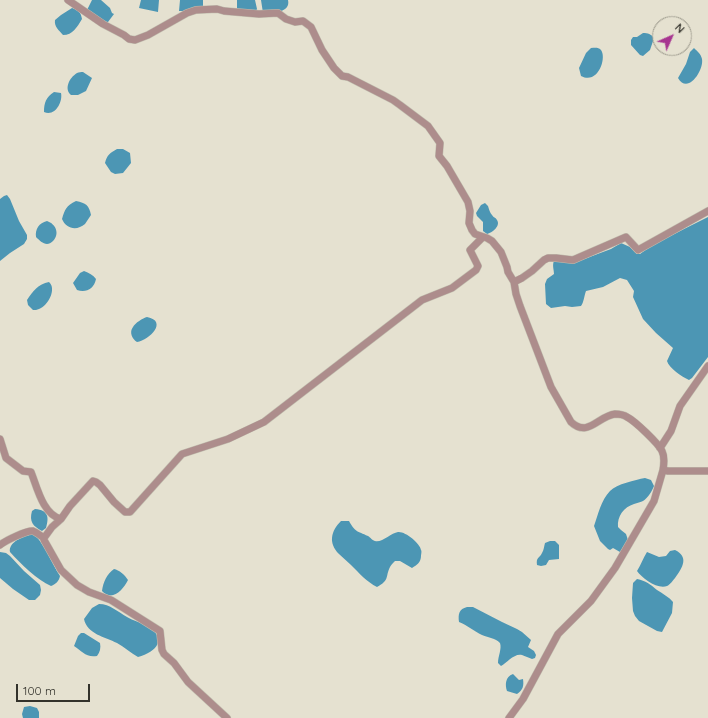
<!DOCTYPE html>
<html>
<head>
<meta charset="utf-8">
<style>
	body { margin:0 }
	#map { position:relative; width:708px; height:718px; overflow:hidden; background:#e5e1d0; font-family:Quicksand,sans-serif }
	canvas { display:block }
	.north { position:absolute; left:652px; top:16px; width:40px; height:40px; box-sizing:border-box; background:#e5e1d0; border:1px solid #9e9b8e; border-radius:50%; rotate:45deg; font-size:11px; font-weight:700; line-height:16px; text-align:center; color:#33322b }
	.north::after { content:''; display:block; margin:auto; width:14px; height:18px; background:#a73590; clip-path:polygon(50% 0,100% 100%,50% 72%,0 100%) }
	.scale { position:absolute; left:16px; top:684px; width:74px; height:18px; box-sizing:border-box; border:2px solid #33322b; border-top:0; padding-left:5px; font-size:12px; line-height:14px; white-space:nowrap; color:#33322b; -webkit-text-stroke:3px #e5e1d0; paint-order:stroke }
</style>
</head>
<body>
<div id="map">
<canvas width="708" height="718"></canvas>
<div class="north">N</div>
<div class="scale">100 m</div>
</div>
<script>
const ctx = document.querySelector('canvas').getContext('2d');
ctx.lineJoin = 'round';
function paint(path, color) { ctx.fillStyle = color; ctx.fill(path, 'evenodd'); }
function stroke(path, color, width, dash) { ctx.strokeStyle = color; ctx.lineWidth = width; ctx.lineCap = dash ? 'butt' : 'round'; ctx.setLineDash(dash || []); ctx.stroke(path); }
paint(new Path2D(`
	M 92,0 L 101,0 L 110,8 L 112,13 L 114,14 L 108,22 L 105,22 L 87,10 Z
	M 141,0 L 159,0 L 158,12 L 139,8 Z
	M 180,0 L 203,0 L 203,8 L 187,11 L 179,11 Z
	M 237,0 L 255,0 L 257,9 L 256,11 L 237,9 Z
	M 261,0 L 288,0 C 291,13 272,13 263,13 Z
	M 72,8 C 79,10 81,13 82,19 C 77,27 73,35 63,35 C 59,30 54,27 55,20 L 61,15 Z
	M 643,33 C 648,33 651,34 654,38 L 650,50 L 643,56 L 640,55 L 631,45 L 631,40 L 633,37 L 637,37 Z
	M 591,48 C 595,48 598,47 601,50 C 607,58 598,85 581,76 L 579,68 L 586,53 Z
	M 694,48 C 697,51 701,54 702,59 C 704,70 688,95 678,78 L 686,64 L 690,52 Z
	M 83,72 L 92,78 L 86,91 L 78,95 L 71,95 C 64,89 69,78 77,73 C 79,72 81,72 83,72 Z
	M 54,92 L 61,93 C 63,102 55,117 44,112 C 44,103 46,97 54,92 Z
	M 117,149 L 123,149 L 130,153 L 131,163 L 123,173 L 115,174 L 111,172 L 105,163 C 107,155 110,153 117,149 Z
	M 7,195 L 10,199 L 19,221 L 27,235 L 27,239 L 24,244 L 10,253 L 0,261 L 0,199 L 4,196 Z
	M 76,201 C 86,203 89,205 91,215 C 89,218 87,221 85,224 C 77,231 66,229 62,219 C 65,209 66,206 76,201 Z
	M 485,203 L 488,206 C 489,209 490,213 492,215 C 495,219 494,216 497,220 C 501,226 492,233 487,234 L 483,231 L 483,222 L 477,216 L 476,213 L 481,205 Z
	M 708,217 L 708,357 L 692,378 L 689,380 C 682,377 669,368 667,361 L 673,348 L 656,333 L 643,319 L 633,297 L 634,291 L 627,280 L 620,278 L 603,287 L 586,291 C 584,296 584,302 581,306 L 572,307 L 565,306 L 551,308 L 546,304 L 545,284 L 547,279 L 554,274 C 554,270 552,265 554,261 L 559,260 L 569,263 L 576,262 L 611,249 L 621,243 L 630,247 L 637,254 L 640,254 L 652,245 Z
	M 47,221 C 56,224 60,234 53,241 C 51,243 49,244 47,244 C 43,244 39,240 36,237 C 35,229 39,223 47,221 Z
	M 84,271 C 89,273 93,275 96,279 C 94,289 86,293 77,290 L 73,283 L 80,273 Z
	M 49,282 C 57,289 48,306 39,309 C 37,310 35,310 33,310 L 28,305 L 27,300 C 33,291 38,284 49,282 Z
	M 147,317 C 168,321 150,340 137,342 C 132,339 129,332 133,327 C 135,323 143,318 147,317 Z
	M 645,478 L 651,480 L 654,486 C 652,491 648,498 643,501 C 641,502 637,503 634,504 C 624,507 617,516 618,527 L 621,530 L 626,534 L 628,540 L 620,552 L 613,548 L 610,550 L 608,549 L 600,541 L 594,526 C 598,515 601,500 610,491 C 617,484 635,480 645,478 Z
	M 35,509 C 49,510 49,518 46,528 L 42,531 C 33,526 29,522 32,511 Z
	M 341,521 L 349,521 C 355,532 357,531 368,536 C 370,537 373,541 375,541 C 382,543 391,533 398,532 C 405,531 420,543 421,550 C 422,551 421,555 421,556 C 421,562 417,565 412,568 L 400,561 L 395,561 C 393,563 391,565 390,567 C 385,577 390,580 377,587 C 367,582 359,573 351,565 C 347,561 343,558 339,554 C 328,543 331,531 341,521 Z
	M 34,534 C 46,546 51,562 60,576 C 59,581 56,584 51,586 C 37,580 21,564 10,552 C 8,542 25,535 34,534 Z
	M 550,541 L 555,541 L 559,545 L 559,559 L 549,560 L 546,565 L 541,566 L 537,565 C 536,557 539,559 542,553 C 544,550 544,546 545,543 Z
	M 675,550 C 689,557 683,567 675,578 C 673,580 670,585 667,586 C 658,590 642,578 637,571 C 641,565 643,558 647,552 L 659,557 L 666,556 L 670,551 Z
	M 0,552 L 6,553 L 10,556 L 24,571 L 40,585 L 41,590 L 40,595 L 35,600 L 29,600 L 13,589 L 0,578 Z
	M 114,569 C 119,570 125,575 128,580 C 123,590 112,602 102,591 C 103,582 107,574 114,569 Z
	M 637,579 C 646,581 650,584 657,590 C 663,594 669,597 673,602 L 672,613 L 662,632 L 657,631 L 639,621 L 635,616 L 633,611 L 632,598 L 633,583 Z
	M 99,604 C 110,604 118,612 127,617 C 133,621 141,622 147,626 C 168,638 157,652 138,657 C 131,653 124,647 117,643 C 105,637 87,634 84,619 L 92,608 Z
	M 467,607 L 473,607 L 502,622 L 517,629 L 522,632 L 531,640 L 528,647 L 534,651 L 536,655 L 535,658 L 532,659 C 529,658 525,656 522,655 C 514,653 507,663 501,666 L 498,663 C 498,656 502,649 500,643 C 495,638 489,638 482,635 C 474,631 467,625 459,622 C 458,614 459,609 467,607 Z
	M 81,633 L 84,633 L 100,643 C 101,648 100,652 97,656 C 86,658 82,651 74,646 L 78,636 Z
	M 513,674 L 519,680 L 523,679 C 524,686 523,690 517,694 L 507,691 C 505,685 505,677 513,674 Z
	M 30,706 L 37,708 L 39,712 L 39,718 L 23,718 L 22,714 L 24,707 Z`), '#4c96b4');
const minor = new Path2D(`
	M 68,0 L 103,24 L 124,35 L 129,39 L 135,40 L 148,35 L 187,13 L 196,10 L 217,9 L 224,11 L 259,14 L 278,13 L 286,19 L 295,22 L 303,21 L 311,27 L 322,50 L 334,68 L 342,76 L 348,77 L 393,100 L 400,105 L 428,126 L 440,143 L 439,156 L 447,166 L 468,202 L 470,211 L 469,223 L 472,230 L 475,234 L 487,238 L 492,241 L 501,252 L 507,267 L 508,272 L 514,282 L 516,294 L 520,306 L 551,387 L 571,422 C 588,438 598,416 615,414 C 619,414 624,415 627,417 C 635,421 659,444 662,451 C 665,457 664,464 663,470 L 668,471 L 708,471
	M 514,282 L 522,278 L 532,271 L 544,260 L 548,258 L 556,258 L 573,260 L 626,237 L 638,250 L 708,211
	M 0,439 L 6,458 L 23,471 L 31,472 C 37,487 43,515 61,519 L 70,506 L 93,481 L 96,482 L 100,485 L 114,502 L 125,512 L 130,512 L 182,454 L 228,439 L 264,422 L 422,300 L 452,288 L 476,270 L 478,266 L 470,250 L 483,237
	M 660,448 L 671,431 L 680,406 L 708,366
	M 61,519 L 52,527 L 44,538 L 44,540 L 61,570 L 77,585 L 89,592 L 111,600 L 160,631 L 162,650 L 164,654 L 174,663 L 188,682 L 227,718
	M 0,545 C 5,541 27,530 33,531 C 36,532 41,536 44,538
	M 509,718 L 523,699 L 558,634 L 591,601 L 615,568 L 654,501 L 663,470`);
stroke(minor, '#c1beaf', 8);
stroke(minor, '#ad8d8c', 7);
</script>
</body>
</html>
